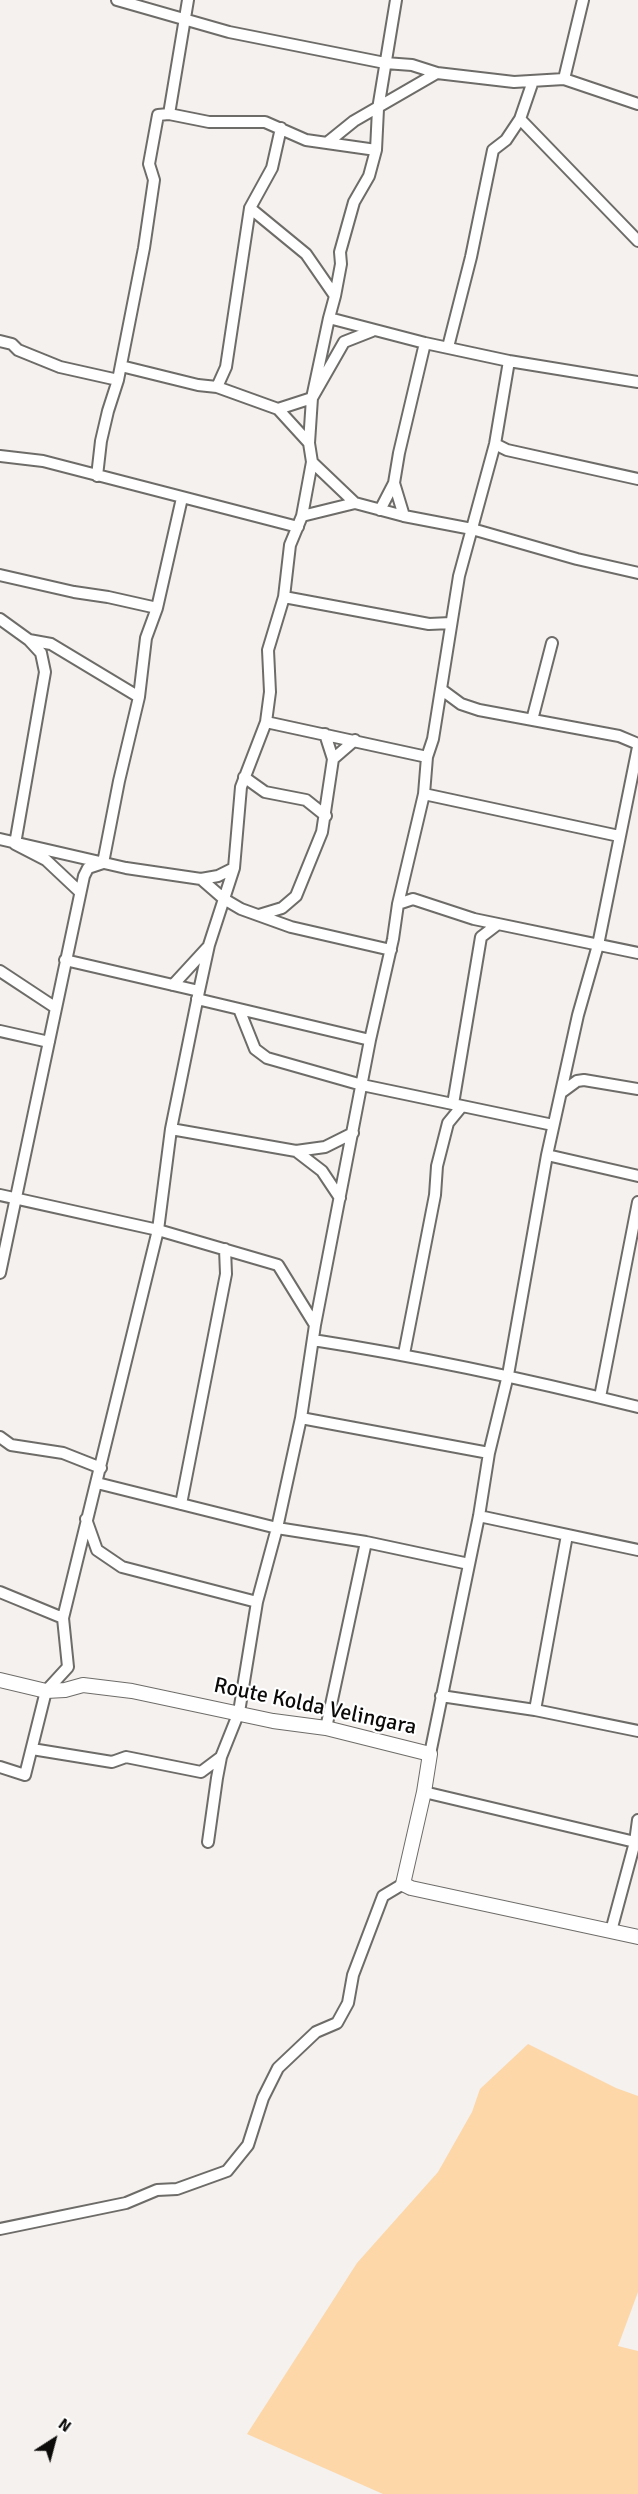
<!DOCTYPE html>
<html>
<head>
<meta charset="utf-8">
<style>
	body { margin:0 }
	#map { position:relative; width:638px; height:2494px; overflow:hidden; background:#f4f1ee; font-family:Signika,sans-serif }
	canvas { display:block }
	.north { position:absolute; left:24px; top:2410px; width:60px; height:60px; -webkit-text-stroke:4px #fff; paint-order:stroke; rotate:36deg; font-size:16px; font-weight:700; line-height:24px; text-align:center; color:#0c0b0a }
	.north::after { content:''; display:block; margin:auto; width:21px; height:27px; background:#0c0b0a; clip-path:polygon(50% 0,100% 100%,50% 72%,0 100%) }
</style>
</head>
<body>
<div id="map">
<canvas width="638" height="2494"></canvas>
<div class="north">N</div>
</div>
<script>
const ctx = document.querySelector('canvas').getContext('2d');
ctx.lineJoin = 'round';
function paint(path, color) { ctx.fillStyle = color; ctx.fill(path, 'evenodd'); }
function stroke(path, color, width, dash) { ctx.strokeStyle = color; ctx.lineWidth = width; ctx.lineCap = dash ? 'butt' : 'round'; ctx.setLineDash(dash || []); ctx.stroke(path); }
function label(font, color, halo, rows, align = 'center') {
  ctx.font = font + ' Signika,sans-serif'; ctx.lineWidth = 4.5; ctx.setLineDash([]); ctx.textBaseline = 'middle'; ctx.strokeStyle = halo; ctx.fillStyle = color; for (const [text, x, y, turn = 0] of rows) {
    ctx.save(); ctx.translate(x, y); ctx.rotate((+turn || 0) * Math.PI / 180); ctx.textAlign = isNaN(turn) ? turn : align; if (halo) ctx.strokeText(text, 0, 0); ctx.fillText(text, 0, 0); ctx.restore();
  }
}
paint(new Path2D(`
	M 528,2044 L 616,2088 L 638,2096 L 638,2292 L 618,2346 L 638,2351 L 638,2494 L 383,2494 L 247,2434 L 357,2263 L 438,2172 L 472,2112 L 480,2089 Z`), '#fdd7a8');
const minor = new Path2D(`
	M 117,0 L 229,32 L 385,63 L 412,65 L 437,73 L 514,82 L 564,79
	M 583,0 L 564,79 L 638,104
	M 533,81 L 520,119 L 638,241
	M 169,114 L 188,0
	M 328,142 L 354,121 L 437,73
	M 250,208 L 306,254 L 335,296
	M 329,318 L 425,343 L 509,361 L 638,382
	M 0,341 L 12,344 L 18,350 L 60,367 L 118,380
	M 448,347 L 471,257 L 493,150 L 506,140 L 520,119
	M 121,366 L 198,385 L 217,387 L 278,409 L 312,398 L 344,342 L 372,331
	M 217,387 L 226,367 L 250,208 L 272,168 L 281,128
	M 278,409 L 309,443
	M 495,444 L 507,450 L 638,479
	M 0,456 L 43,461 L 298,527
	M 312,462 L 355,503
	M 97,476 L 101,441 L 108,411 L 118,380 L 144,248 L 154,180 L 149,164 L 158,115 L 169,114 L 209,122 L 265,122 L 306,140 L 376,150
	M 394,483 L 404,516
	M 380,510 L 394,483 L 399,453 L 425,343
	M 302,516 L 355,503 L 404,516 L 472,529 L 577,559 L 638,573
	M 0,575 L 74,592 L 108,597 L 157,608
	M 284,597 L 429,624 L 451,623
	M 0,619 L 29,640 L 51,644 L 139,697
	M 29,640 L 41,653 L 45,672 L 15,844 L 46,860 L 80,892
	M 442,690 L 461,704 L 479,710 L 619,736 L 638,744
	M 532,720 L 552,643
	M 266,722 L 427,757
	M 333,759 L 355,740
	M 244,777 L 265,792 L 306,800 L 326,816
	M 424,794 L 619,836
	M 0,839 L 126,868 L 201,879 L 218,876 L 234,868
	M 103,863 L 119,781 L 139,697 L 146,638 L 157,608 L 182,498
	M 201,879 L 224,899 L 241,909 L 291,927 L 391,950
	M 398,904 L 413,899 L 474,919 L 638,953
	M 259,915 L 282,908 L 296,896 L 322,832 L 333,759 L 325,734
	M 65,960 L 199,991
	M 0,971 L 56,1008
	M 173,985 L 207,948
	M 197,999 L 370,1040
	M 239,1009 L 255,1049 L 267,1058 L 362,1085 L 553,1125
	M 0,1031 L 49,1042
	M 562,1092 L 577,1081 L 584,1080 L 638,1089
	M 453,1104 L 481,937 L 498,924
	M 171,1129 L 296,1151 L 325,1147 L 353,1133
	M 296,1151 L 322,1171 L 340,1198
	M 547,1155 L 638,1176
	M 0,1195 L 158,1230 L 278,1265 L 315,1325
	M 0,1273 L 84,876 L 88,868 L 103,863
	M 313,1340 C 423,1357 530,1380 638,1407
	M 404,1354 L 435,1195 L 437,1166 L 448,1123 L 462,1106
	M 600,1397 L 638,1202
	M 301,1418 L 489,1453
	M 0,1437 L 11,1445 L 63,1453 L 101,1468
	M 97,1483 L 277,1528 L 366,1542 L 469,1564
	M 181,1504 L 226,1274 L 225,1249
	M 479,1516 L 638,1550
	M 86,1519 L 97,1550 L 122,1567 L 257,1602
	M 0,1592 L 63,1618
	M 441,1696 L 535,1710 L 638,1731
	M 535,1710 L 567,1535
	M 326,1728 L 366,1542
	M 32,1749 L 112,1762 L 126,1757 L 201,1772 L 221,1757
	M 430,1754 L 479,1516 L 489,1453 L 508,1375 L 547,1155 L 578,1015 L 598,945 L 638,747
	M 0,1767 L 25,1775 L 46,1691 L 68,1667 L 63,1618 L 158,1230 L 171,1129 L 199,991 L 209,945 L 234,868 L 241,787 L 266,722 L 270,692 L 268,650 L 284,597 L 290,545 L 302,516 L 312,462 L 309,443 L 312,398 L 329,318 L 335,296 L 341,264 L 340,252 L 354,202 L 369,176 L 376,150 L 378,109 L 396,0
	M 424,1792 L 635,1842
	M 208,1842 L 217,1778 L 221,1757 L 239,1712 L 257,1602 L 277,1528 L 301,1418 L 315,1325 L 370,1040 L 393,939 L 398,904 L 424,794 L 427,757 L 433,739 L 459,576 L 495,444 L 509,361
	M 611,1931 L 635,1842 L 638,1820
	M 0,2229 L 126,2203 L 157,2190 L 177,2189 L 227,2171 L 248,2145 L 263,2098 L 278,2068 L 316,2032 L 337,2023 L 348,2003 L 353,1975 L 383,1896 L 403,1884`);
const major = new Path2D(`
	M 0,1680 L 46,1691 L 65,1690 L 83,1685 L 132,1691 L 273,1721 L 326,1728 L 430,1754 L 424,1792 L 403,1884 L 411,1888 L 638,1937`);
stroke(minor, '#6e6c69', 14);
stroke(major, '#6e6c69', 16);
stroke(minor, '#fff', 10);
stroke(major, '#fff', 14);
label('22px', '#0c0b0a', '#fff', [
	["Route Kolda Velingara",315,1707,12]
]);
</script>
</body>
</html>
